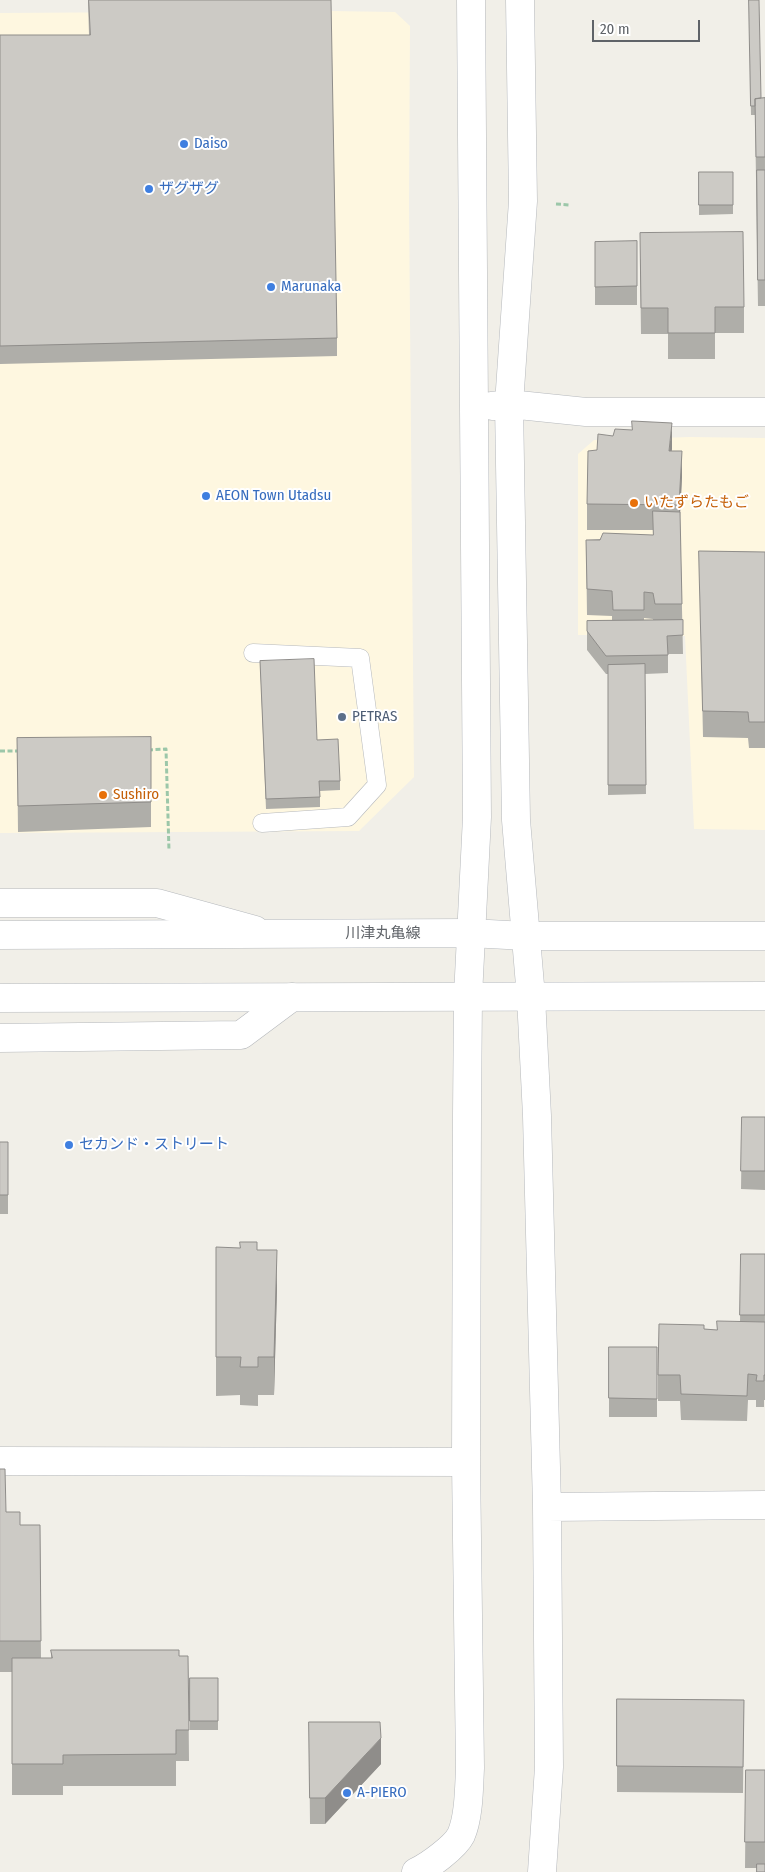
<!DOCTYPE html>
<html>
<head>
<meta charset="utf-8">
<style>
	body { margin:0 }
	#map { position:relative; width:765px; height:1872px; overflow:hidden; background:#f1efe8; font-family:"Fira Sans Condensed",sans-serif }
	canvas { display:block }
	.scale { position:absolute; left:592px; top:20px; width:108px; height:22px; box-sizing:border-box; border:2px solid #5f6368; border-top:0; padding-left:6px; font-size:15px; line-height:18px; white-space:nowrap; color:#5f6368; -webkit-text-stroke:4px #fff; paint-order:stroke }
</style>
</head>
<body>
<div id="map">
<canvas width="765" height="1872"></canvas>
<div class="scale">20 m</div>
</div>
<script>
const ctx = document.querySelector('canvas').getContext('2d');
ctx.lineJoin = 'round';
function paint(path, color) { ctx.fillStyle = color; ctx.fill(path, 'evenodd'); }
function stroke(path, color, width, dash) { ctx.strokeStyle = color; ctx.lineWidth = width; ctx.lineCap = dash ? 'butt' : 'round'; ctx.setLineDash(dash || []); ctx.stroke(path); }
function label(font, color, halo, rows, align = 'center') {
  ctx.font = font + ' "Fira Sans Condensed","Noto Sans JP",sans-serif'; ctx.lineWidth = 4; ctx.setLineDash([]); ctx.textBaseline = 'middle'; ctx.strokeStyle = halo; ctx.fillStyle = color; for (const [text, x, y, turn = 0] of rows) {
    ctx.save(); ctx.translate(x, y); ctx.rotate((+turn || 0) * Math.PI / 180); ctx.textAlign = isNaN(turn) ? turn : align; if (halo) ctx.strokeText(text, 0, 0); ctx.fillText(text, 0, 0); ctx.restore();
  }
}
paint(new Path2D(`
	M 330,11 L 395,12 L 410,26 L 409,204 L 414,777 L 359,831 L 0,833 L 0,13 Z
	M 690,437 L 765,438 L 765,830 L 694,829 L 685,636 L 578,635 L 578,454 L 594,440 Z`), '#fef7e0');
const service = new Path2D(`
	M 253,653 L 360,658 L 377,785 L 348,817 L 262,823`);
const minor = new Path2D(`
	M 0,903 L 157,903 L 255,930
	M 0,1038 L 241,1035 L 292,997`);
const tertiary = new Path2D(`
	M 520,0 L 523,201 L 509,404 L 516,820 L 531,997 L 537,1116 L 547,1507 L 549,1767 L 542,1872
	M 492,406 L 509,404 L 586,412 L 765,412
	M 0,1461 L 466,1462
	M 547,1507 L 765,1505
	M 416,1872 C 429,1866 455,1847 461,1835 C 469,1817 469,1788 470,1768 L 466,1462 L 467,1115 L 468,996 L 477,817 L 471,0`);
const secondary = new Path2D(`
	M 0,935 L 470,933 L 526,936 L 765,936
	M 0,998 L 765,996`);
stroke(service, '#b5b8bc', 19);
stroke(minor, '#b5b8bc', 29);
stroke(tertiary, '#b5b8bc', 29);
stroke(secondary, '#b6babf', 29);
stroke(new Path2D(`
	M 556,204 L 570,205
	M 148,750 L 166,749 L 169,851
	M 0,751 L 20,751`), '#9cc7a9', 3, [5, 2.5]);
stroke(service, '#fff', 18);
stroke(minor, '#fff', 28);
stroke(tertiary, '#fff', 28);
stroke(secondary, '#fff', 28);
paint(new Path2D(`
	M 88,0 L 337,338 L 337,356 L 0,364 L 0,35 L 89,35 Z
	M 749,0 L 761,98 L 765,98 L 765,306 L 758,306 L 755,115 L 751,115 Z
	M 699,172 L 733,172 L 733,214 L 699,215 Z
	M 637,241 L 637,305 L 595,305 L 595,242 Z
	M 640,259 L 744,307 L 744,333 L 715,333 L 715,359 L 668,359 L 668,334 L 641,334 Z
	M 671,451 L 682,477 L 680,518 L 683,654 L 668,654 L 668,673 L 645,674 L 646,794 L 608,795 L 608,674 L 606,674 L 587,650 L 587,621 L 612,620 L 612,616 L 587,615 L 586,540 L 653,535 L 653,530 L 587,530 L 587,504 ZM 644,618 L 653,619 L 653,620 L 644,620 Z
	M 699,551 L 765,552 L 765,748 L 749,748 L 748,738 L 703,737 Z
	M 260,661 L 340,781 L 340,790 L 320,791 L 320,807 L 266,809 Z
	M 17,738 L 151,802 L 151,827 L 18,832 Z
	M 742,1117 L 765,1117 L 765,1190 L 741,1189 Z
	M 0,1142 L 8,1142 L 8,1214 L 0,1214 Z
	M 216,1247 L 257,1250 L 277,1289 L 274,1395 L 258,1395 L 258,1406 L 240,1405 L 240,1395 L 216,1396 Z
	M 741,1254 L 765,1254 L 765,1400 L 764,1400 L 764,1407 L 756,1407 L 756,1400 L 748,1400 L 747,1421 L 681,1420 L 680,1401 L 658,1401 L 658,1375 L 704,1329 L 717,1330 L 740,1322 Z
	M 609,1347 L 657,1347 L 657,1417 L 609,1417 Z
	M 0,1469 L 6,1512 L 20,1525 L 40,1525 L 41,1658 L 51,1658 L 51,1650 L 179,1656 L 188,1656 L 189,1761 L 176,1761 L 176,1786 L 63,1786 L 63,1795 L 12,1795 L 12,1672 L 0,1672 Z
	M 190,1678 L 218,1678 L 218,1730 L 190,1730 Z
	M 617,1699 L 744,1700 L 743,1793 L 617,1792 Z
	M 309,1722 L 381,1764 L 325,1824 L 310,1824 Z
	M 746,1770 L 765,1770 L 765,1872 L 757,1868 L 745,1868 Z`), '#afaea9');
paint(new Path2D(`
	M 672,423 L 672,449 L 669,477 L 669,451 Z
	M 682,451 L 682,477 L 679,530 L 679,505 Z
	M 277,1250 L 277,1289 L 274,1395 L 274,1357 Z
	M 381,1738 L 381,1764 L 325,1824 L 325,1798 Z`), '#8f8d8a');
const building = new Path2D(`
	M 89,0 L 331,0 L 337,338 L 0,346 L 0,35 L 90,35 Z
	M 749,0 L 759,0 L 761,98 L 755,99 L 755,106 L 751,106 Z
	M 765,98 L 765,157 L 756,157 L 755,99 Z
	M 757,170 L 765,170 L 765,280 L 758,280 Z
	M 699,172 L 733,172 L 733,205 L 699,205 Z
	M 743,232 L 744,307 L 715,307 L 715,333 L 668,333 L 668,308 L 641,308 L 640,233 Z
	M 637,241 L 637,286 L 595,287 L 595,242 Z
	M 632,421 L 672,423 L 669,451 L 682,451 L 679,505 L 587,504 L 588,451 L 597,450 L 598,434 L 613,436 L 615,429 L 632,430 Z
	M 653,511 L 680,512 L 682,604 L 655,604 L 653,593 L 644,592 L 644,610 L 613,610 L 612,591 L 587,589 L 586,540 L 600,540 L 603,533 L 653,535 Z
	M 699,551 L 765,552 L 765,722 L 749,722 L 748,712 L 703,711 Z
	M 683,620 L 683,635 L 667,636 L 668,655 L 606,656 L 587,631 L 587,621 Z
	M 314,659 L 317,740 L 338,739 L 340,781 L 319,781 L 320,797 L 266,799 L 260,661 Z
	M 645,664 L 646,785 L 608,785 L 608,665 Z
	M 151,737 L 151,802 L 18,806 L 17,738 Z
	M 742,1117 L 765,1117 L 765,1171 L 741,1171 Z
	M 0,1142 L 8,1142 L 8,1195 L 0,1195 Z
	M 240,1242 L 257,1242 L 257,1250 L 277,1250 L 274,1357 L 258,1357 L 258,1367 L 240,1367 L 241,1357 L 216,1357 L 216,1247 L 240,1248 Z
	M 741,1254 L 765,1254 L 765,1315 L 740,1315 Z
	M 717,1321 L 765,1322 L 765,1375 L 764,1375 L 764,1381 L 756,1381 L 757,1375 L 748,1374 L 747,1396 L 681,1394 L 680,1375 L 658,1375 L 659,1324 L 704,1325 L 704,1329 L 717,1330 Z
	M 609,1347 L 657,1347 L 657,1399 L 609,1398 Z
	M 0,1469 L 5,1469 L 6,1512 L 20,1512 L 20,1525 L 40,1525 L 41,1641 L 0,1641 Z
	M 51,1650 L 179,1650 L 179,1656 L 188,1656 L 189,1730 L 176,1730 L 176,1754 L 63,1755 L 63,1764 L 12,1764 L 12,1658 L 52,1658 Z
	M 190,1678 L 218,1678 L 218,1721 L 190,1721 Z
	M 617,1699 L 744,1700 L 743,1767 L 617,1766 Z
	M 309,1722 L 380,1722 L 381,1738 L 325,1798 L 310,1798 Z
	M 746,1770 L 765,1770 L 765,1842 L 745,1842 Z
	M 757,1864 L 765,1864 L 765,1872 L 757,1872 Z`);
paint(building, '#cccac5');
stroke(building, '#8f8d8a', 1);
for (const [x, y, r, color] of [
	[184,144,5,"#3f7fe0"],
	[149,189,5,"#3f7fe0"],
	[271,287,5,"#3f7fe0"],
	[206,496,5,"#3f7fe0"],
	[634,503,5,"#e8710a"],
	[342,717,5,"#5c6f8a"],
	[103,795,5,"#e8710a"],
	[69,1145,5,"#3f7fe0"],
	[347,1793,5,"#3f7fe0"]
]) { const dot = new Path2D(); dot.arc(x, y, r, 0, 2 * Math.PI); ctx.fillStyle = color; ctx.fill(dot); stroke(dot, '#fff', 2); }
label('15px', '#366cbe', '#fff', [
	["Daiso",194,144],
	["ザグザグ",159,189],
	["Marunaka",281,287],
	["AEON Town Utadsu",216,496],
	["セカンド・ストリート",79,1145],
	["A-PIERO",357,1793]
], 'left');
label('15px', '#c56008', '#fff', [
	["いたずらたもご",644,503],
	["Sushiro",113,795]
], 'left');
label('15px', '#4e5e75', '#fff', [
	["PETRAS",352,717]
], 'left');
label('15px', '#5f6368', '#fff', [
	["川津丸亀線",383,934]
]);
</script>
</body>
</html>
